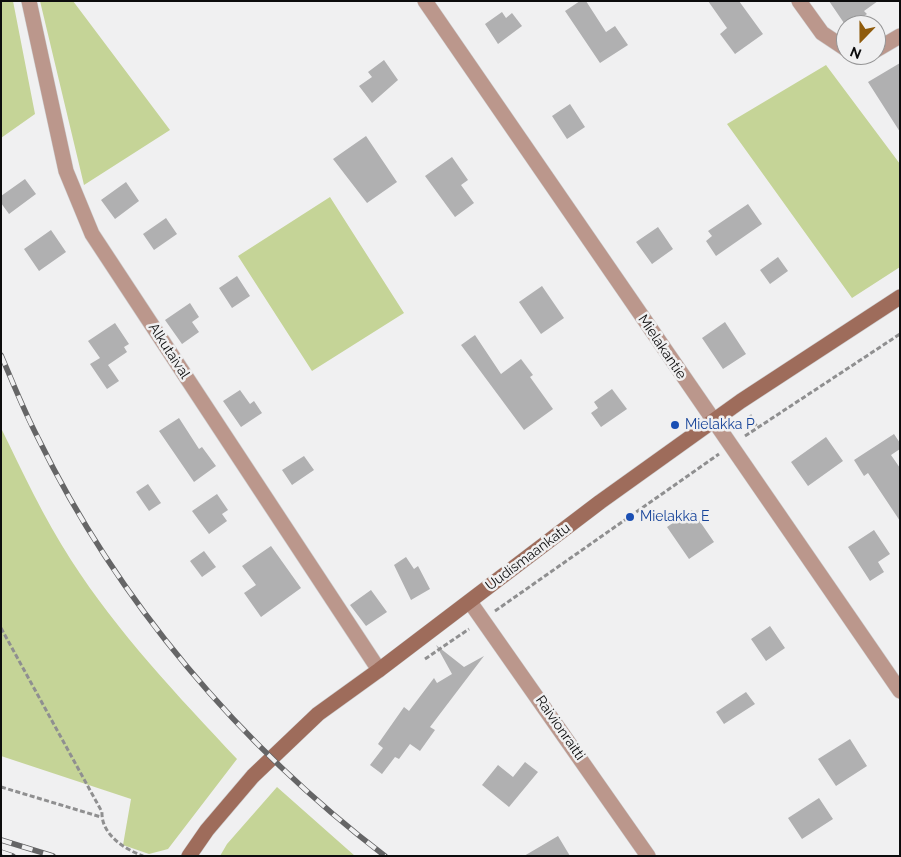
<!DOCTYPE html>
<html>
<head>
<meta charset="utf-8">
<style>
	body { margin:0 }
	#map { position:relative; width:901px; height:857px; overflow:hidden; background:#f0f0f1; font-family:Raleway,sans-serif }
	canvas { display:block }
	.frame { position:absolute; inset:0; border:2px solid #0c0c0d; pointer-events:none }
	.north { position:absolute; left:836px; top:15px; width:50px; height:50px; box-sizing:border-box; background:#f0f0f1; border:1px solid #959596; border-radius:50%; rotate:202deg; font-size:14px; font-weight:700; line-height:20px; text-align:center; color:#0c0c0d }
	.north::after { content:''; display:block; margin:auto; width:18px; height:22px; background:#8f5b0c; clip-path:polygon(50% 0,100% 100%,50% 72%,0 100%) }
</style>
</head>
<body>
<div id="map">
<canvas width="901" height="857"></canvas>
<div class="frame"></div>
<div class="north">N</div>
</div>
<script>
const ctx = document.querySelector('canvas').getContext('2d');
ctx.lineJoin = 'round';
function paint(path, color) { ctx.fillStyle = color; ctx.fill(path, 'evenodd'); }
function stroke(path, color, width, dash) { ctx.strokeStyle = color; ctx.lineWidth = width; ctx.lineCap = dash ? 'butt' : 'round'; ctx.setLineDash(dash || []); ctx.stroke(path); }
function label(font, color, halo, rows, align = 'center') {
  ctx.font = font + ' Raleway,sans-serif'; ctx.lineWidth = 5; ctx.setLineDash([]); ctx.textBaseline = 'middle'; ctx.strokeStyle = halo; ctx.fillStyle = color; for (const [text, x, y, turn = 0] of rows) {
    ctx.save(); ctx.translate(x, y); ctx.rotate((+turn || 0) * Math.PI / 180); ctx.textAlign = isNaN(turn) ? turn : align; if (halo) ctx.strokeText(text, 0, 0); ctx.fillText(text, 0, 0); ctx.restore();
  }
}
paint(new Path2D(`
	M 1,1 L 13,1 L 35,114 L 1,138 Z
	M 40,1 L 73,1 L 170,130 L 84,185 Z
	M 826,65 L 900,164 L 900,267 L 852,298 L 727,124 Z
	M 330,197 L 404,313 L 312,371 L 238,256 Z
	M 1,428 C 23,473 44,518 71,560 C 118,633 178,696 237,759 L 168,849 L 149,854 L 123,845 L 131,799 L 1,756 Z
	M 277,787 L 355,856 L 220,856 L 227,844 Z`), '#c5d497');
paint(new Path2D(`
	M 580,1 L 586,1 L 606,32 L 615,26 L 628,45 L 600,63 L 565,11 Z
	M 708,1 L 739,1 L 763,34 L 735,54 L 720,34 L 727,28 Z
	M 829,1 L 878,1 L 864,11 L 867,14 L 851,25 L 846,26 Z
	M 502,12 L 506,18 L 512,13 L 522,26 L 498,44 L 485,24 Z
	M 384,60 L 398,80 L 372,103 L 359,86 L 372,77 L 368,72 Z
	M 900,63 L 900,132 L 868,82 Z
	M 570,104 L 585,127 L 567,139 L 552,116 Z
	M 366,136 L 397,182 L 367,203 L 333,159 Z
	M 452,157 L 468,180 L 461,185 L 474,203 L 455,217 L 425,176 Z
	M 25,179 L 36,194 L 9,214 L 1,203 L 1,196 Z
	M 126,182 L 139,201 L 115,219 L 101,200 Z
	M 748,204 L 762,224 L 716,256 L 706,241 L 712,236 L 708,231 Z
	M 166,218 L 177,234 L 154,250 L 143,234 Z
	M 658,227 L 673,249 L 652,264 L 636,242 Z
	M 51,230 L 66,252 L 39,271 L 24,249 Z
	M 778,257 L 788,271 L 770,284 L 760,270 Z
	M 237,276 L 250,296 L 232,308 L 219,288 Z
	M 542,286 L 564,318 L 541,334 L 519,302 Z
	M 190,303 L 199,317 L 192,322 L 199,332 L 182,344 L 165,320 Z
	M 725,322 L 746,354 L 723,369 L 702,338 Z
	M 115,323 L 129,344 L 124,347 L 127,352 L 108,365 L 119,381 L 107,389 L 90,364 L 100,358 L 88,341 Z
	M 475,335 L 501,374 L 521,359 L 533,375 L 530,377 L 553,409 L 524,430 L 461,345 Z
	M 612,389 L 627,409 L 601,427 L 591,413 L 598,408 L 594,402 Z
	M 240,390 L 250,404 L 254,401 L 262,413 L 241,427 L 223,401 Z
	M 179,418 L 199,449 L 202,447 L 216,466 L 194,482 L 159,431 Z
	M 894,434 L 900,443 L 900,449 L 891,455 L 900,468 L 900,521 L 868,473 L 864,476 L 854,460 Z
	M 826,437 L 843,461 L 808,486 L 791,462 Z
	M 304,456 L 314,470 L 292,485 L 282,470 Z
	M 148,484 L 161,503 L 149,511 L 136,492 Z
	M 217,494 L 228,510 L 222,514 L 227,521 L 209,534 L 192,511 Z
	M 692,510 L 714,542 L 689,559 L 667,527 Z
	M 874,530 L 890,554 L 878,562 L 884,572 L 870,581 L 848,547 Z
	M 271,546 L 301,588 L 261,617 L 244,593 L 256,585 L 242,566 Z
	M 204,551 L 216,567 L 202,577 L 190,561 Z
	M 406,557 L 414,569 L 418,566 L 430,589 L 411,600 L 394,565 Z
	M 371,590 L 387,612 L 366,626 L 350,605 Z
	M 770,626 L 785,648 L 766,661 L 751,639 Z
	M 436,645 L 464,667 L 484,656 L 430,727 L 435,730 L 420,751 L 410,744 L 399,759 L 395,757 L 382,774 L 370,765 L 383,748 L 378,744 L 404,707 L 409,711 L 434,678 L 437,683 L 452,674 Z
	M 746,692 L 755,704 L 724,724 L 716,712 Z
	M 850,739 L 867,766 L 836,786 L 818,759 Z
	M 525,762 L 538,772 L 509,807 L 482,785 L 498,765 L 513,777 Z
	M 819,798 L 833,819 L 802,839 L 788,818 Z
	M 558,836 L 570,856 L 524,856 Z`), '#b0b0b1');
const street = new Path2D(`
	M 29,1 L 66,171 L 92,234 L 379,670
	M 425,1 L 900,691
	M 799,1 L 822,33 L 846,49
	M 876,50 L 900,36
	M 470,602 L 648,856`);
const secondary = new Path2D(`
	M 189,856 L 207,830 L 253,776 L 318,714 L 379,670 L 600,502 L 741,401 L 900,297`);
stroke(street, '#cccccd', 16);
stroke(secondary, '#cccccd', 16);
stroke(new Path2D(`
	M 750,415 L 757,427
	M 745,436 L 900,334
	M 495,611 L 719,454
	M 1,628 L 102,812 C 101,834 124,849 143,856
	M 425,659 L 469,629
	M 1,787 L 101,817`), '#8f8f90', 3, [5, 2.5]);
stroke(street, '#bb978c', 15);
stroke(secondary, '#9e6c5b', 15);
const rail = new Path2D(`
	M 1,355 C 13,383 24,411 38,438 C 118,602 241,746 385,856
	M 1,840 L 53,856
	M 1,852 L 13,856`);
stroke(rail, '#656566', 5.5);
stroke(rail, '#f0f0f1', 4, [11]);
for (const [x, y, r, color] of [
	[675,425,5,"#1a4fb4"],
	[630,517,5,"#1a4fb4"]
]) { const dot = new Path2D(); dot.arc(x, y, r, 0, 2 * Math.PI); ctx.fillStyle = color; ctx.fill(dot); stroke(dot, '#f0f0f1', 2); }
label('14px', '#0c0c0d', '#f0f0f1', [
	["Mielakantie",662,347,56],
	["Alkutaival",169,351,57],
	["Uudismaankatu",528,557,-37],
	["Raivionraitti",560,728,55]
]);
label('14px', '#164399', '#f0f0f1', [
	["Mielakka P",685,425],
	["Mielakka E",640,517]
], 'left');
</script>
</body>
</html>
